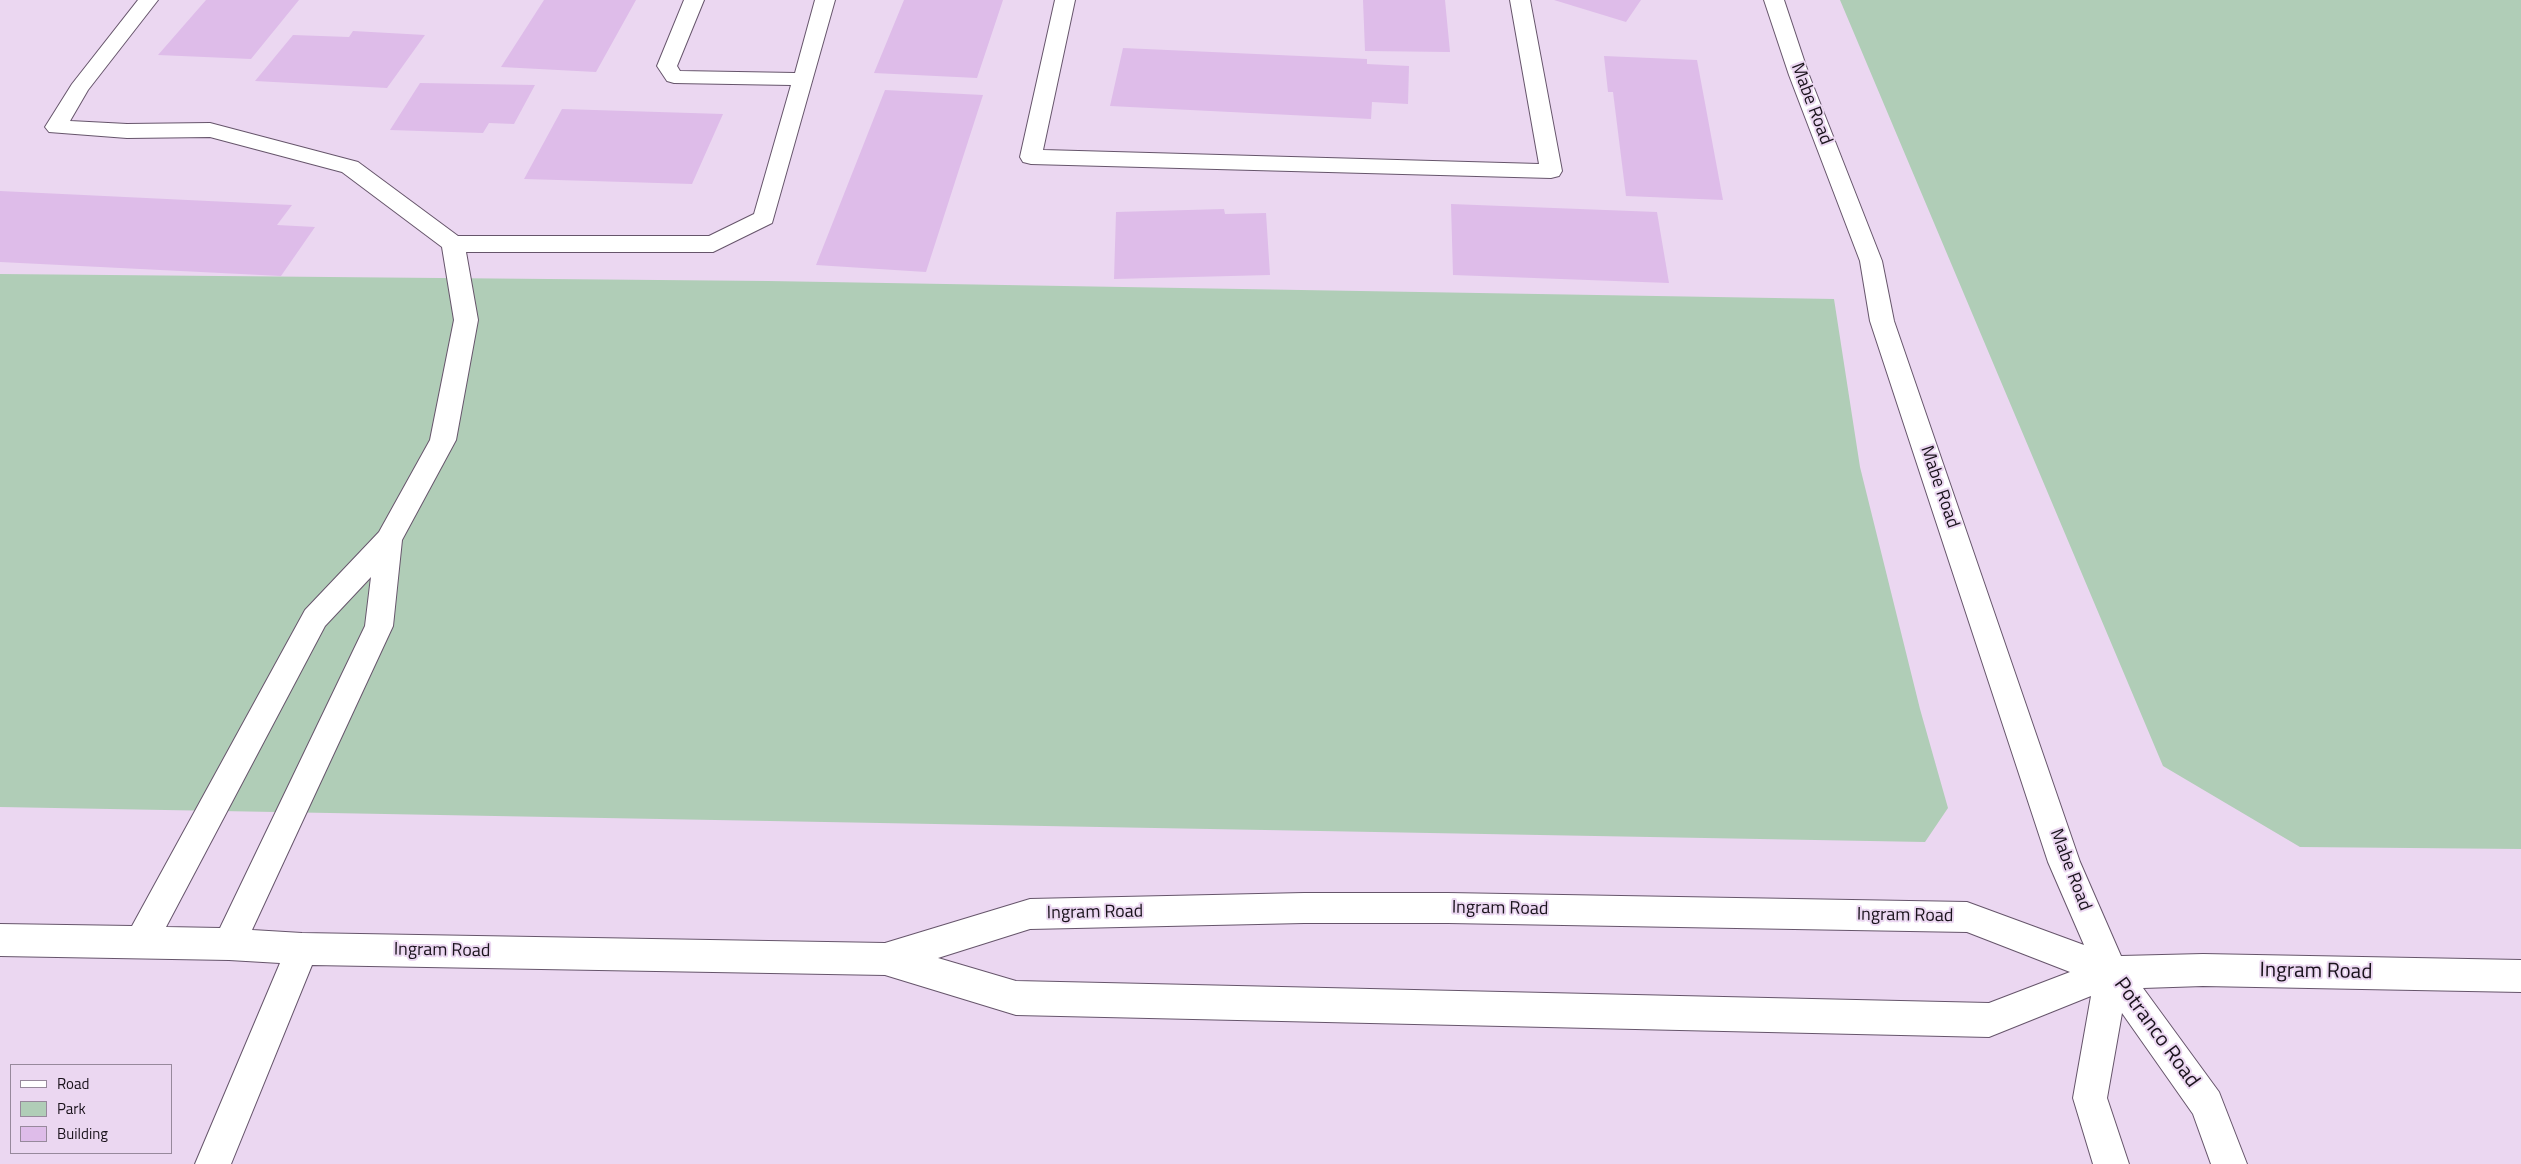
<!DOCTYPE html>
<html>
<head>
<meta charset="utf-8">
<style>
	body { margin:0 }
	#map { position:relative; width:2521px; height:1164px; overflow:hidden; background:#ebd7f1; font-family:"Titillium Web",sans-serif }
	canvas { display:block }
	.legend { position:absolute; left:10px; top:1064px; width:162px; height:90px; box-sizing:border-box; background:#ebd7f1; border:1px solid #97899c; margin:0; padding:6px 9px; list-style:none; font-size:15px; color:#1a131c }
	.legend li { display:flex; align-items:center; gap:10px; height:25px }
	.legend b { width:25px; border:1px solid #97899c }
</style>
</head>
<body>
<div id="map">
<canvas width="2521" height="1164"></canvas>
<ul class="legend">
<li><b style="height:6px;background:#fff"></b>Road</li>
<li><b style="height:14px;background:#b0cdb7"></b>Park</li>
<li><b style="height:14px;background:#debce9"></b>Building</li>
</ul>
</div>
<script>
const ctx = document.querySelector('canvas').getContext('2d');
ctx.lineJoin = 'round';
function paint(path, color) { ctx.fillStyle = color; ctx.fill(path, 'evenodd'); }
function stroke(path, color, width, dash) { ctx.strokeStyle = color; ctx.lineWidth = width; ctx.lineCap = dash ? 'butt' : 'round'; ctx.setLineDash(dash || []); ctx.stroke(path); }
function label(font, color, halo, rows, align = 'center') {
  ctx.font = font + ' "Titillium Web",sans-serif'; ctx.lineWidth = 4; ctx.setLineDash([]); ctx.textBaseline = 'middle'; ctx.strokeStyle = halo; ctx.fillStyle = color; for (const [text, x, y, turn = 0] of rows) {
    ctx.save(); ctx.translate(x, y); ctx.rotate((+turn || 0) * Math.PI / 180); ctx.textAlign = isNaN(turn) ? turn : align; if (halo) ctx.strokeText(text, 0, 0); ctx.fillText(text, 0, 0); ctx.restore();
  }
}
paint(new Path2D(`
	M 1840,0 L 2521,0 L 2521,849 L 2300,847 L 2163,766 Z
	M 0,274 L 768,281 L 1834,299 L 1860,467 L 1920,709 L 1948,808 L 1925,842 L 0,807 Z`), '#b0cdb7');
paint(new Path2D(`
	M 206,0 L 299,0 L 251,59 L 158,55 Z
	M 544,0 L 636,0 L 596,72 L 501,67 Z
	M 904,0 L 1003,0 L 977,78 L 874,73 Z
	M 1363,0 L 1445,0 L 1450,52 L 1365,51 Z
	M 1554,0 L 1641,0 L 1626,22 Z
	M 353,31 L 425,35 L 387,88 L 255,81 L 293,35 L 349,37 Z
	M 1123,48 L 1367,59 L 1367,64 L 1409,66 L 1408,104 L 1372,102 L 1371,119 L 1110,106 Z
	M 1604,56 L 1697,60 L 1723,200 L 1626,196 L 1613,92 L 1608,92 Z
	M 420,83 L 535,85 L 514,124 L 489,123 L 483,133 L 390,130 Z
	M 885,90 L 983,95 L 926,272 L 816,265 Z
	M 562,109 L 723,114 L 692,184 L 524,179 Z
	M 0,191 L 292,205 L 277,225 L 315,227 L 281,276 L 0,262 Z
	M 1451,204 L 1657,212 L 1669,283 L 1453,275 Z
	M 1224,209 L 1225,214 L 1266,213 L 1270,275 L 1114,279 L 1116,212 Z`), '#debce9');
const minor = new Path2D(`
	M 138,0 L 158,0 L 88,90 L 70,121 L 127,124 L 210,123 L 358,162 L 458,236 L 709,236 L 754,214 L 791,85 L 674,83 L 667,81 L 657,66 L 684,0 L 704,0 L 677,66 L 680,71 L 795,73 L 815,0 L 835,0 L 772,223 L 713,252 L 466,252 L 478,320 L 456,440 L 402,540 L 393,626 L 252,930 L 302,933 L 885,943 L 1030,899 L 1304,893 L 1448,893 L 1967,902 L 2084,945 L 2048,862 L 1870,321 L 1860,261 L 1789,75 L 1764,0 L 1784,0 L 1809,75 L 1882,261 L 1894,321 L 2080,862 L 2121,956 L 2203,954 L 2521,960 L 2521,992 L 2203,986 L 2143,988 L 2219,1092 L 2247,1164 L 2211,1164 L 2193,1114 L 2122,1013 L 2107,1098 L 2129,1164 L 2093,1164 L 2073,1098 L 2091,996 L 1989,1037 L 1016,1015 L 885,975 L 312,965 L 231,1164 L 195,1164 L 280,963 L 229,960 L 0,956 L 0,924 L 132,926 L 305,610 L 379,532 L 430,440 L 454,320 L 442,247 L 342,172 L 210,137 L 127,138 L 49,132 L 45,127 L 72,84 ZM 371,577 L 365,626 L 220,928 L 166,927 L 325,626 ZM 1304,923 L 1448,923 L 1967,932 L 2070,972 L 1989,1003 L 1016,981 L 938,958 L 1030,929 Z
	M 1055,0 L 1075,0 L 1043,150 L 1539,164 L 1510,0 L 1530,0 L 1562,171 L 1559,176 L 1551,178 L 1031,164 L 1023,162 L 1020,157 Z`);
stroke(minor, '#66556b', 2);
paint(minor, '#fff');
label('18px', '#1a131c', '#ebd7f1', [
	["Mabe Road",1811,104,69],
	["Mabe Road",1939,487,71],
	["Mabe Road",2070,870,69],
	["Ingram Road",1500,909,1],
	["Ingram Road",1095,913,-1],
	["Ingram Road",1905,916,1],
	["Ingram Road",442,951,1]
]);
label('21px', '#1a131c', '#ebd7f1', [
	["Ingram Road",2316,972,1],
	["Potranco Road",2156,1033,54]
]);
</script>
</body>
</html>
